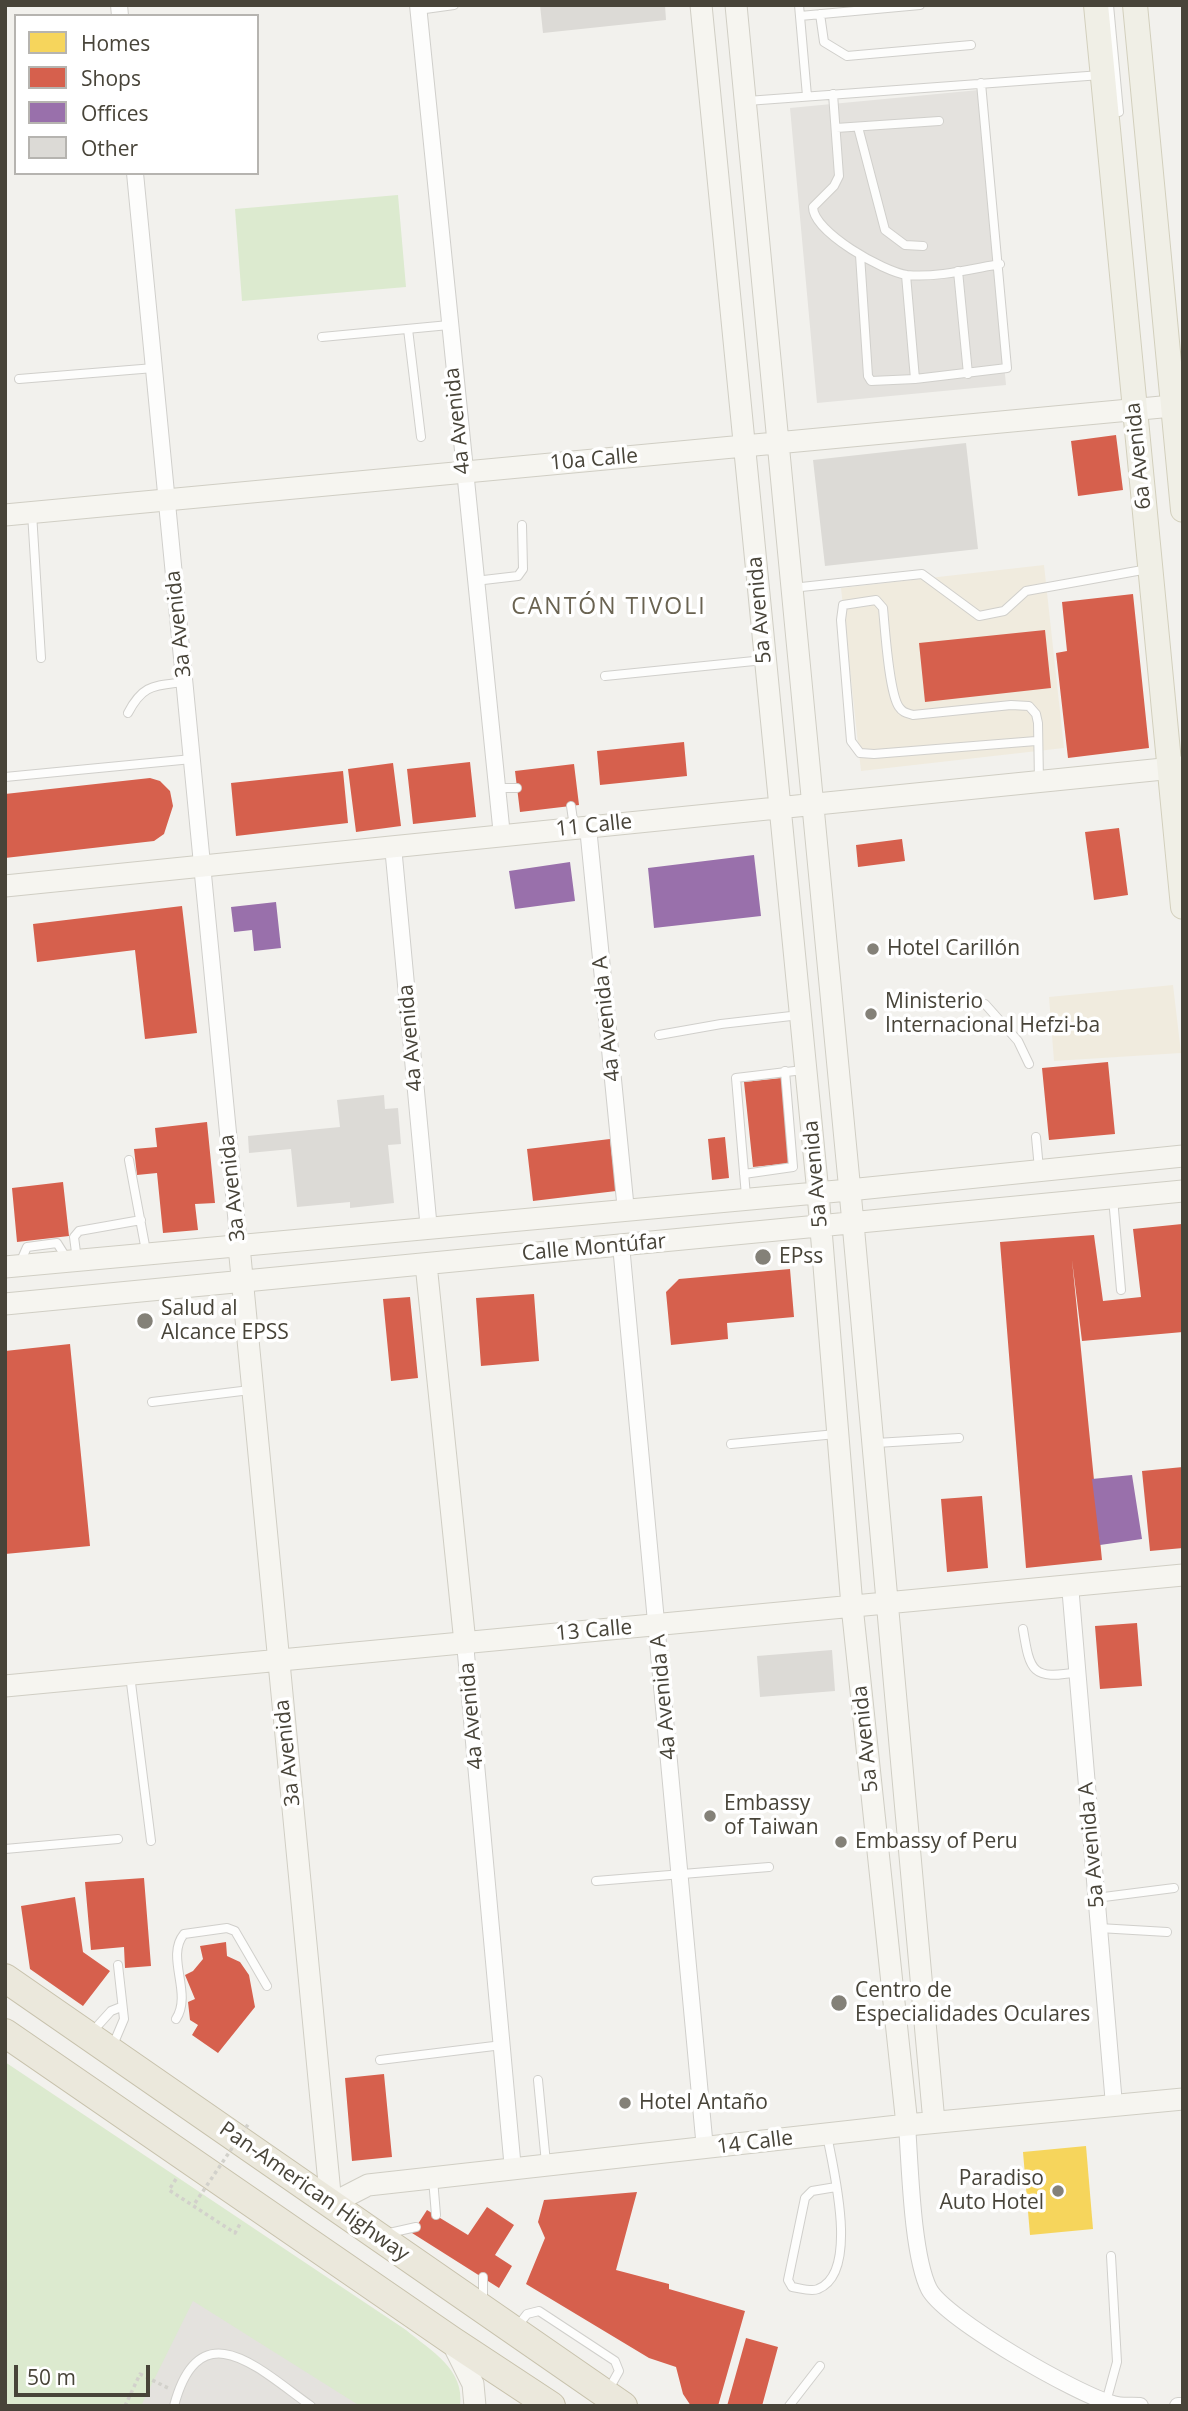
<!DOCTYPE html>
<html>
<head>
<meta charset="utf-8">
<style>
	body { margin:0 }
	#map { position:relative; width:1188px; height:2411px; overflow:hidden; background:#f2f1ed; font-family:"Open Sans",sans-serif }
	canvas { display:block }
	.frame { position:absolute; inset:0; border:7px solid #484439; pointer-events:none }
	.legend { position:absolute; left:14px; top:14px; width:245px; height:161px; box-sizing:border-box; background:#fff; border:2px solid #b6b4b0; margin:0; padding:9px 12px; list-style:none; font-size:21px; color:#484439 }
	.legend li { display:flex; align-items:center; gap:14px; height:35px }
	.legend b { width:35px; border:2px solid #b6b4b0 }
	.scale { position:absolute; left:14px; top:2365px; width:136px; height:32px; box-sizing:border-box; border:4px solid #484439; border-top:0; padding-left:9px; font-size:21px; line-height:24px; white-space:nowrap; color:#484439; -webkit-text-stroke:5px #fff; paint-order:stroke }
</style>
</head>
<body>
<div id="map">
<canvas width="1188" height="2411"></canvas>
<div class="frame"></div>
<ul class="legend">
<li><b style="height:19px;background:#f6d55c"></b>Homes</li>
<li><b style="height:19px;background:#d6604d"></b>Shops</li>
<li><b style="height:19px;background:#9970ab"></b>Offices</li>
<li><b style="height:19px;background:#dcdad6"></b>Other</li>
</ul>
<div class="scale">50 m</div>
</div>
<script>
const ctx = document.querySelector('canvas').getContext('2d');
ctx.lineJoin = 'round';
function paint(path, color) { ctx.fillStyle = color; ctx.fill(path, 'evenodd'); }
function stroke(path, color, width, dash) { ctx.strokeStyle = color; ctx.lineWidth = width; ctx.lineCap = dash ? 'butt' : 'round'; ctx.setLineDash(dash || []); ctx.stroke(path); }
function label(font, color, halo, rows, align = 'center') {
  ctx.font = font + ' "Open Sans",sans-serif'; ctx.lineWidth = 7; ctx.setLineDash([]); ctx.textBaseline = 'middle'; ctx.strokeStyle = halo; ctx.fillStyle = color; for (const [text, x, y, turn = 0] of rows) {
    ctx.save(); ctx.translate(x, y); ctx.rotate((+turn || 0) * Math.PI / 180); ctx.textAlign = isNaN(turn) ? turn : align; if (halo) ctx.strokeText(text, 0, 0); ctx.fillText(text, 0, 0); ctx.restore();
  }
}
paint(new Path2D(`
	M 1044,565 L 1064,748 L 861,771 L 841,588 Z
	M 1173,985 L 1181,1053 L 1054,1061 L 1049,997 Z`), '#f0ebde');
paint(new Path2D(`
	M 398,195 L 406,287 L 242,301 L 235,209 Z
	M 5,2062 L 406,2330 C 431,2351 465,2369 460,2406 L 5,2406 Z`), '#dceacf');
paint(new Path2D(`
	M 979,90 L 1006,385 L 817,403 L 790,108 Z
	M 193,2301 L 360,2406 L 141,2406 Z`), '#e4e2de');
paint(new Path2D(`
	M 1086,2146 L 1093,2229 L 1030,2235 L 1023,2152 Z`), '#f6d55c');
paint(new Path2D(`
	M 1116,435 L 1123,490 L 1078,496 L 1071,441 Z
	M 1133,594 L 1149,748 L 1068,758 L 1056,653 L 1067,651 L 1062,602 Z
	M 1045,630 L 1051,688 L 925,702 L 919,643 Z
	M 684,742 L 687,776 L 600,785 L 597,751 Z
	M 470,762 L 476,817 L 413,824 L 407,769 Z
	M 393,763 L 401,826 L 356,832 L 348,769 Z
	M 574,764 L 579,805 L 520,812 L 515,771 Z
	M 343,771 L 348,823 L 236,836 L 231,783 Z
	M 150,778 L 160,781 L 170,791 L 173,806 L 164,834 L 154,841 L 5,858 L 5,794 Z
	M 1119,828 L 1128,895 L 1094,900 L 1085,832 Z
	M 902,839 L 905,861 L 858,867 L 856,845 Z
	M 182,906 L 197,1033 L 145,1039 L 135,950 L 37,962 L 33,924 Z
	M 1108,1062 L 1115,1134 L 1049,1140 L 1042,1068 Z
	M 782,1078 L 791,1163 L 753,1167 L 744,1082 Z
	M 207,1122 L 215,1203 L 195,1204 L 198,1230 L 163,1233 L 157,1173 L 137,1175 L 134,1149 L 157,1147 L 155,1128 Z
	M 725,1137 L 729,1178 L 712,1180 L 708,1139 Z
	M 610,1139 L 616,1191 L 533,1201 L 527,1149 Z
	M 63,1182 L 69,1236 L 17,1242 L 12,1188 Z
	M 1182,1224 L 1183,1332 L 1082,1341 L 1072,1260 L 1102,1560 L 1026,1568 L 1000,1242 L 1094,1235 L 1103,1301 L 1141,1297 L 1133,1229 Z
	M 790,1269 L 794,1317 L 727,1323 L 728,1339 L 671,1345 L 666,1292 L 679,1279 Z
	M 534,1294 L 539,1361 L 481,1366 L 476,1298 Z
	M 410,1297 L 418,1378 L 391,1381 L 383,1299 Z
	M 70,1344 L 90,1546 L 5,1554 L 5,1351 Z
	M 1183,1467 L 1183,1548 L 1150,1551 L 1142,1471 Z
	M 982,1496 L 988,1568 L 947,1572 L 941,1499 Z
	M 1137,1623 L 1142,1686 L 1100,1689 L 1095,1626 Z
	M 144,1878 L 151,1966 L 125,1968 L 124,1947 L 91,1950 L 85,1882 Z
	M 75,1897 L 83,1952 L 110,1971 L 83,2006 L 30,1969 L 21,1906 Z
	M 226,1942 L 227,1956 L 240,1962 L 249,1975 L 255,2007 L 218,2053 L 192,2035 L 198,2025 L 190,2020 L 188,2002 L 195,1999 L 185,1975 L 193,1971 L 203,1959 L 200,1946 Z
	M 384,2074 L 392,2157 L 352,2161 L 345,2078 Z
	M 637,2192 L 616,2270 L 669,2284 L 669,2289 L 745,2311 L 718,2406 L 691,2406 L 683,2394 L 676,2367 L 649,2358 L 526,2284 L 545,2238 L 538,2222 L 544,2200 Z
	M 487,2207 L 514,2225 L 495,2255 L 512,2266 L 499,2288 L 412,2233 L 427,2210 L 468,2235 Z
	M 746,2338 L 778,2347 L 762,2406 L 727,2406 Z`), '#d6604d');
paint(new Path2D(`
	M 754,855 L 761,916 L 654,928 L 648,868 Z
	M 570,862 L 575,901 L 515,909 L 509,871 Z
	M 276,902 L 281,948 L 254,951 L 252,930 L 234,932 L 231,907 Z
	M 1132,1475 L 1142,1539 L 1100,1545 L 1092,1479 Z`), '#9970ab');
paint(new Path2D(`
	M 540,5 L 665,5 L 666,20 L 543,33 Z
	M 966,443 L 978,549 L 825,566 L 813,460 Z
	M 384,1095 L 385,1109 L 398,1108 L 401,1144 L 388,1145 L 394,1203 L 350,1208 L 350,1202 L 297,1207 L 291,1149 L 249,1153 L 248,1136 L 340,1127 L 337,1100 Z
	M 832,1650 L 835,1691 L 760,1697 L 757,1656 Z`), '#dcdad6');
const lane = new Path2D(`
	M 799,5 L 807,96
	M 1109,5 L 1119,112
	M 418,10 L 454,5
	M 820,14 L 824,42 L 847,56 L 971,45
	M 800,16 L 920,5
	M 833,94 L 839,176 L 834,186 L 813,207 C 813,232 884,272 907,275 C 936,278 971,269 1000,264
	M 747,101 L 1101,75
	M 858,127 L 885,230 L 905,245 L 923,246
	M 836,128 L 939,121
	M 860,255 L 868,376 L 871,381 L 915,379 L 1007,368 L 981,83
	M 958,271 L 968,374
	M 906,275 L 915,379
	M 408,329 L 421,437
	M 322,337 L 449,325
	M 19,379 L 154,368
	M 32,513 L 41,658
	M 475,581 L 518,576 L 523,569 L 522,525
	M 792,588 L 922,574 L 979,616 L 1004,611 L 1026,591 L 1148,569
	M 605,676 L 764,660
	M 128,713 C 143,684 154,686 184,682
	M 1036,741 L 874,754 L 860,753 L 851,741 L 841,620 L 843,605 L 876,600 L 883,608 C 885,629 889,693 899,707 C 903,713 907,713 913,715 L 1011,705 L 1029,706 L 1036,714 L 1038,723 L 1039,782
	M 5,777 L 192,759
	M 497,788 L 517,788
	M 571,806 L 574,827
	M 985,1004 L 1018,1041 L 1029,1064
	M 659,1035 L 721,1024 L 800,1015
	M 1036,1137 L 1039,1169
	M 129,1160 L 146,1251
	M 744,1174 L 793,1167 L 785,1071
	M 746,1196 L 736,1078 L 803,1070
	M 1113,1198 L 1121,1290
	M 77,1260 L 74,1237 L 79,1231 L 141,1220
	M 20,1263 L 27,1247 L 57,1243 L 67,1259
	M 152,1402 L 250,1390
	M 876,1443 L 959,1438
	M 731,1444 L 836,1434
	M 1023,1629 C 1030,1672 1032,1680 1078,1672
	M 130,1675 L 151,1841
	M 5,1849 L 118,1839
	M 596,1881 L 769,1867
	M 1096,1898 L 1174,1888
	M 1099,1928 L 1167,1932
	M 176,2019 C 193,1993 165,1957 184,1934 L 227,1928 L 235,1931 L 267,1986
	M 92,2032 L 111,2011 L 121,2007
	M 113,2045 L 124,2019 L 118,1965
	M 380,2060 L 502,2045
	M 538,2080 L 546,2163
	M 827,2135 C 833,2168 860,2273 818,2289 C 811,2292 800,2288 792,2287 L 788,2280 L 805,2198 L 812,2191 L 836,2187
	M 433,2179 L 436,2215
	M 385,2234 L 416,2227
	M 483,2277 L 483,2303
	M 517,2327 L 527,2314 L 539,2311 L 615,2361 L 619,2371 L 609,2389
	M 1106,2402 L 1117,2362 L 1111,2256
	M 174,2406 C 200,2308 261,2371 311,2406
	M 789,2406 L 820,2366`);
const street = new Path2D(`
	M 119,5 L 120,16
	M 418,5 L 502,836
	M 135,173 L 239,1246
	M 588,827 L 626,1211
	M 393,846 L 429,1230
	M 621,1245 L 705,2149
	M 1070,1585 L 1114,2105
	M 465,1643 L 513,2170
	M 907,2125 C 910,2165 912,2255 929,2289 C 945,2319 1078,2395 1113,2404 C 1122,2407 1131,2405 1140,2406
	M 1178,2406 L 1183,2406`);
const secondary = new Path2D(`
	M 701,5 L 818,1193 L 852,1606 L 907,2125
	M 736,5 L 853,1223 L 934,2122
	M 5,515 L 1183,405
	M 5,886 L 1183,767
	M 239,1246 L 331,2204 L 368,2185 L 907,2125 L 1183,2099
	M 426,1264 L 465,1643
	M 5,1267 L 849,1190 L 1183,1156
	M 5,1304 L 1183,1191
	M 5,1686 L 1183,1575
	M 451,2340 L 473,2384 L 475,2406`);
const primary = new Path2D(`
	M 1096,5 L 1183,907
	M 1135,5 L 1183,510`);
const highway = new Path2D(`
	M 5,1978 L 623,2406
	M 5,2033 L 451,2340 L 551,2406`);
stroke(lane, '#d0cfcb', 10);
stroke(street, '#d0cfcb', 18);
stroke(secondary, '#d0cec4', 23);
stroke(primary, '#d2cfbc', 26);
stroke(highway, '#c7c1ab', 30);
stroke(new Path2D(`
	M 176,2179 L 169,2190 L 235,2233 L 241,2222
	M 125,2406 L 140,2374 L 170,2389`), '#d2d1cb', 3.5, [3.5, 3.5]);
stroke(lane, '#fdfdfc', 8);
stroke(street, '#fdfdfc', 16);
stroke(secondary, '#f6f5f0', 21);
stroke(primary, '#f0efe6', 24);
stroke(highway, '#ebe8dc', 28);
stroke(new Path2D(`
	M 195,2203 L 249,2123`), '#d2d1cb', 3.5, [3.5, 3.5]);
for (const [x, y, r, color] of [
	[873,949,7,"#848178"],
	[871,1014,7,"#848178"],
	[763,1257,9,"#848178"],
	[145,1321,9,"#848178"],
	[710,1816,7,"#848178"],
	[841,1842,7,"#848178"],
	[839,2003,9,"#848178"],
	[625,2103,7,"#848178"],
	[1058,2191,7,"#848178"]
]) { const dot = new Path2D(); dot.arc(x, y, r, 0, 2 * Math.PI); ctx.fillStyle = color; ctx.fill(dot); stroke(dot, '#fff', 2.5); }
label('21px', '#484439', '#fff', [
	["4a Avenida",458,421,-96],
	["6a Avenida",1139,456,-96],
	["10a Calle",594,460,-5],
	["5a Avenida",760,610,-95],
	["3a Avenida",179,624,-96],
	["11 Calle",594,826,-6],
	["4a Avenida A",607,1019,-96],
	["4a Avenida",411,1038,-95],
	["5a Avenida",816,1174,-95],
	["3a Avenida",233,1188,-96],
	["Calle Montúfar",594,1248,-5],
	["13 Calle",594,1631,-5],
	["4a Avenida A",664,1697,-95],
	["4a Avenida",472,1716,-95],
	["5a Avenida",866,1739,-96],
	["3a Avenida",288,1753,-96],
	["5a Avenida A",1092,1845,-95],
	["14 Calle",755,2143,-7],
	["Pan-American Highway",314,2192,35]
]);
label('21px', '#484439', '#fff', [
	["Hotel Carillón",887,949],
	["Ministerio",885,1002],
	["Internacional Hefzi-ba",885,1026],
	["EPss",779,1257],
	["Salud al",161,1309],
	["Alcance EPSS",161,1333],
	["Embassy",724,1804],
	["of Taiwan",724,1828],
	["Embassy of Peru",855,1842],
	["Centro de",855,1991],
	["Especialidades Oculares",855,2015],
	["Hotel Antaño",639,2103],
	["Paradiso",1044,2179,"right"],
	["Auto Hotel",1044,2203,"right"]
], 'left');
ctx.letterSpacing = '2px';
label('23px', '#6a6351', '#fff', [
	["CANTÓN TIVOLI",609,607]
]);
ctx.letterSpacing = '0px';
</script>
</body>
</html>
